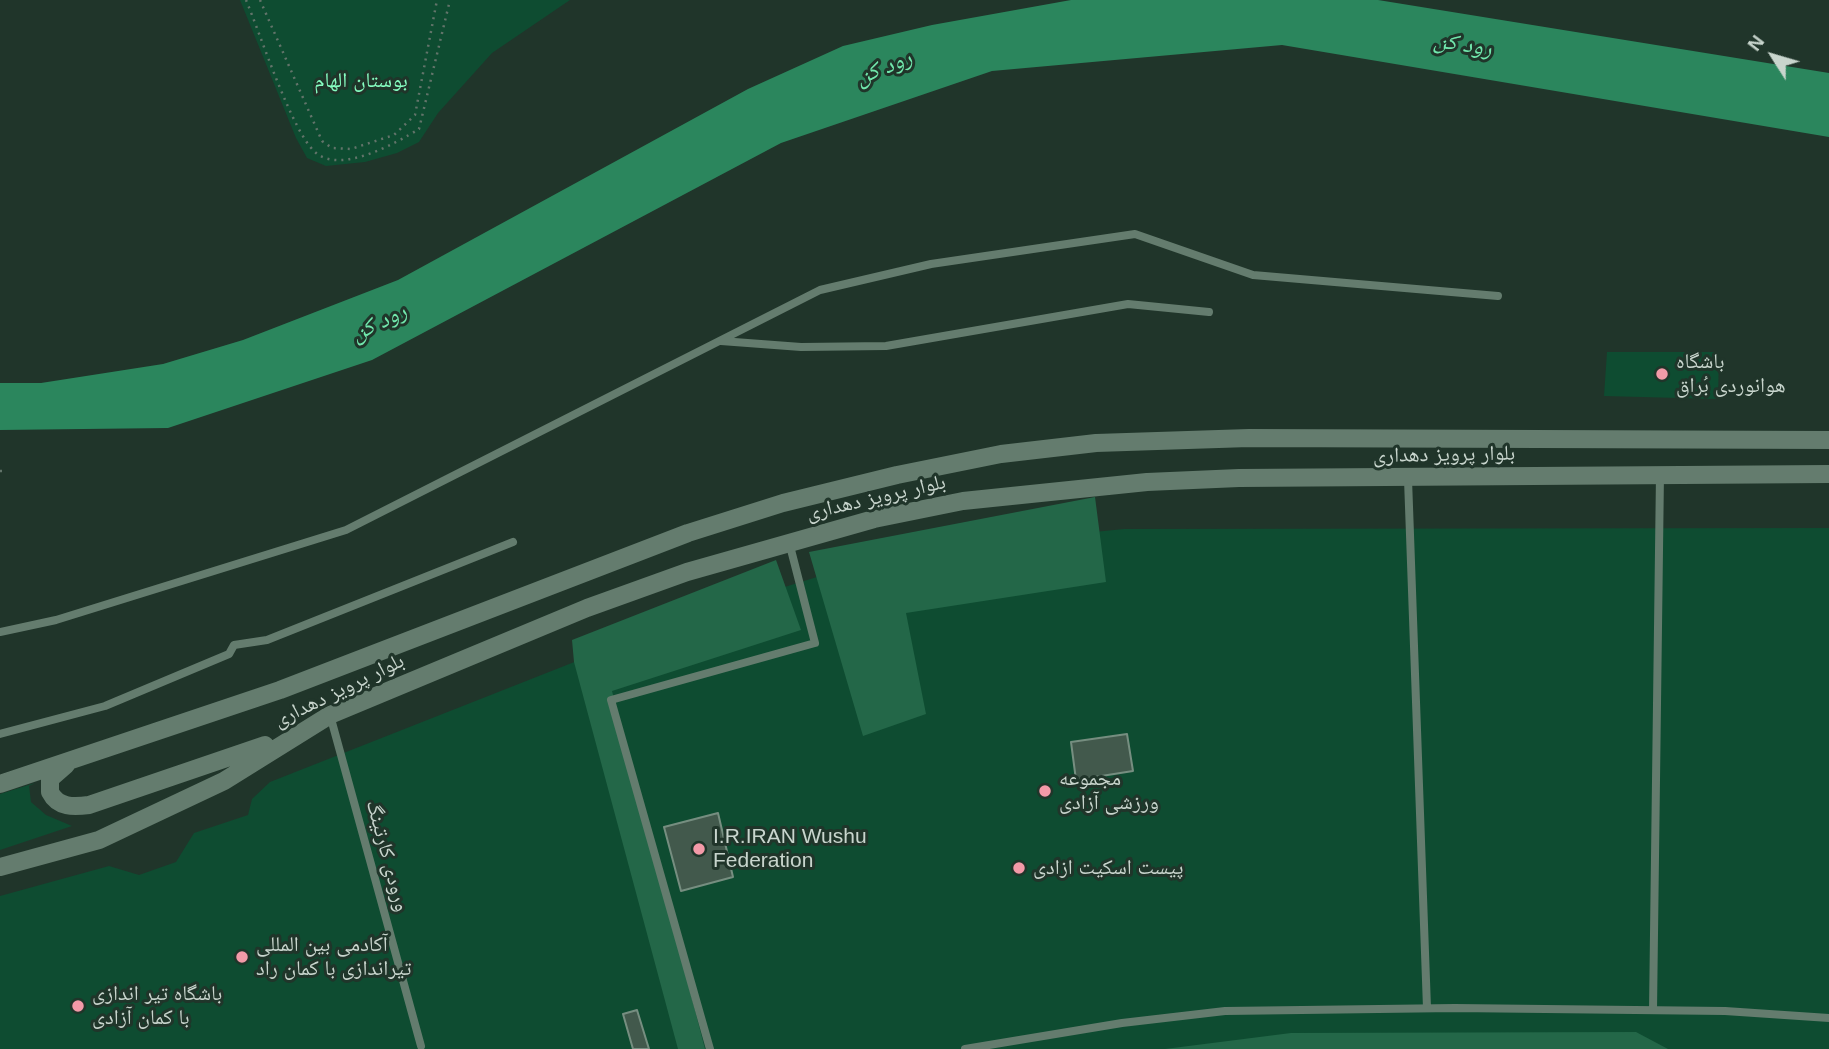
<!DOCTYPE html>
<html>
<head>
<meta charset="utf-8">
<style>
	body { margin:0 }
	#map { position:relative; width:1829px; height:1049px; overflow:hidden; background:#20352a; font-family:Arial,sans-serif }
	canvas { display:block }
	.north { position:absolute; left:1738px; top:21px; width:70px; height:70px; -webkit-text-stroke:5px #20352a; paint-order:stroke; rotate:307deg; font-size:19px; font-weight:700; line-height:28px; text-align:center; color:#c8d5cd }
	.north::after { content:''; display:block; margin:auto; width:24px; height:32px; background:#c8d5cd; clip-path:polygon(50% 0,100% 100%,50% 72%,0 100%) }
</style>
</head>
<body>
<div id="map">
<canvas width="1829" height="1049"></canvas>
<div class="north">N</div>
</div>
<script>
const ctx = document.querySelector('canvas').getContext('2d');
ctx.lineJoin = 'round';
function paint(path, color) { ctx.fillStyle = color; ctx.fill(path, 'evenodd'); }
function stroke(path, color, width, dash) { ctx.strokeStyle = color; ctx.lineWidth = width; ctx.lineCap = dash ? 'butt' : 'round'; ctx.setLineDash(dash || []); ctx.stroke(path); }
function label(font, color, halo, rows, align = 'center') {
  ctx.font = font + ' Arial,"Noto Naskh Arabic",sans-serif'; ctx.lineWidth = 6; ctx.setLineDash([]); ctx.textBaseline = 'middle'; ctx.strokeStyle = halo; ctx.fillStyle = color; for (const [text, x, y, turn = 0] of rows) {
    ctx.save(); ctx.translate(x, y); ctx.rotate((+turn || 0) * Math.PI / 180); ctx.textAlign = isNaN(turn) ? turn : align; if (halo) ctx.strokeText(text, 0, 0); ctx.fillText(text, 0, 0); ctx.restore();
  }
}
paint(new Path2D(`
	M 240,0 L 570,0 L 492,53 L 438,113 L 419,142 L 397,153 L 365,162 L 326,166 L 307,158 L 296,138 Z
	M 1607,352 L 1719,352 L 1718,399 L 1604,396 Z
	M 1829,528 L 1829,1049 L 0,1049 L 0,896 L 109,866 L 139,875 L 176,862 L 194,833 L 248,815 L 252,799 L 270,782 L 691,616 L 846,568 L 954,546 L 1124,529 Z
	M 35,783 L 29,786 L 31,802 L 46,815 L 72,826 L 0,850 L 0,794 Z`), '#0e4c31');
paint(new Path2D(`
	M 1095,497 L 1106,582 L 906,613 L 926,714 L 863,736 L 809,552 Z
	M 776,560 L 801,630 L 612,691 L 705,1049 L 678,1049 L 574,662 L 572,640 Z
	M 1636,1032 L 1668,1049 L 1165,1049 L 1291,1033 Z`), '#236748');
paint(new Path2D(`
	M 1071,0 L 1378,0 L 1829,73 L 1829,137 L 1282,45 L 992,71 L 781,143 L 372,360 L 168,428 L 0,430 L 0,383 L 41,383 L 163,364 L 243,340 L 398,280 L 748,89 L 843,46 L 932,25 Z`), '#2b865d');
const building = new Path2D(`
	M 1127,734 L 1133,771 L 1076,780 L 1071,742 Z
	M 718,813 L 733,877 L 681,891 L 664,827 Z
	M 637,1010 L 649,1049 L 633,1049 L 623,1014 Z`);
paint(building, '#42594c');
stroke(building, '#768e80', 2);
stroke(new Path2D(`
	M 246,0 C 260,33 292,132 315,152 C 340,175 396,143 419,129 L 450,0
	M 260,0 L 322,141 L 332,148 L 351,149 L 394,135 L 415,115 L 437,0
	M 0,471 L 2,471`), '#62746a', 2.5, [2, 5]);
stroke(new Path2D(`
	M 721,341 L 801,347 L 886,346 L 1128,304 L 1209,312
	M 1408,479 L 1427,1008
	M 0,632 L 56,620 L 346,530 L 820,290 L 931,264 L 1135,234 L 1253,275 L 1498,296
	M 330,715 L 421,1046
	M 0,734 L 105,706 L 229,654 L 234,645 L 267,640 L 513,542
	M 1653,1010 L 1660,474
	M 710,1049 L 611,700 L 815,643 L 789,542
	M 965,1049 L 1122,1023 L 1225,1011 L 1455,1008 L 1725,1011 L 1829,1018`), '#647c6e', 8);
stroke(new Path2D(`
	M 66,765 L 50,779 L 50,792 C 58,808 74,807 89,805 L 265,745
	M 0,784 L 280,690 L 688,533 L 783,503 L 897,475 L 1001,454 L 1096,443 L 1249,438 L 1829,440
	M 0,867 L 99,840 L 224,781 L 330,715 L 587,608 L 687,572 L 874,519 L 963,501 L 1147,482 L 1239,478 L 1829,474`), '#647c6e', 18);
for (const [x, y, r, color] of [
	[1662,374,7,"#f39aa8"],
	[1045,791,7,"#f39aa8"],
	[699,849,7,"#f39aa8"],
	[1019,868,7,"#f39aa8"],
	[242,957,7,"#f39aa8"],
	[78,1006,7,"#f39aa8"]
]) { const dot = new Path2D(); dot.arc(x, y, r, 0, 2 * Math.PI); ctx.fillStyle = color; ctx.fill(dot); stroke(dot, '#20352a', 2.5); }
label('21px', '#86fdc1', '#20352a', [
	["بوستان الهام",361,81]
]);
label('21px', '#c8d5cd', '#20352a', [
	["باشگاه",1676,362],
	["هوانوردی بُراق",1676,386],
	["مجموعه",1059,779],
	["ورزشی آزادی",1059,803],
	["I.R.IRAN Wushu",713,837],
	["Federation",713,861],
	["پیست اسکیت ازادی",1033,868],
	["آکادمی بین المللی",256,945],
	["تیراندازی با کمان راد",256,969],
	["باشگاه تیر اندازی",92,994],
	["با کمان آزادی",92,1018]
], 'left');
label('21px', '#c8d5cd', '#20352a', [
	["بلوار پرویز دهداری",1444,455,-1],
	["بلوار پرویز دهداری",876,498,-13],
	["بلوار پرویز دهداری",339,691,-26],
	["ورودی کارتینگ",387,856,75]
]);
label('italic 23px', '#71e8ad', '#20352a', [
	["رود کن",1463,45,9],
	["رود کن",884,68,-22],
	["رود کن",379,323,-26]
]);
</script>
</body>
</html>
